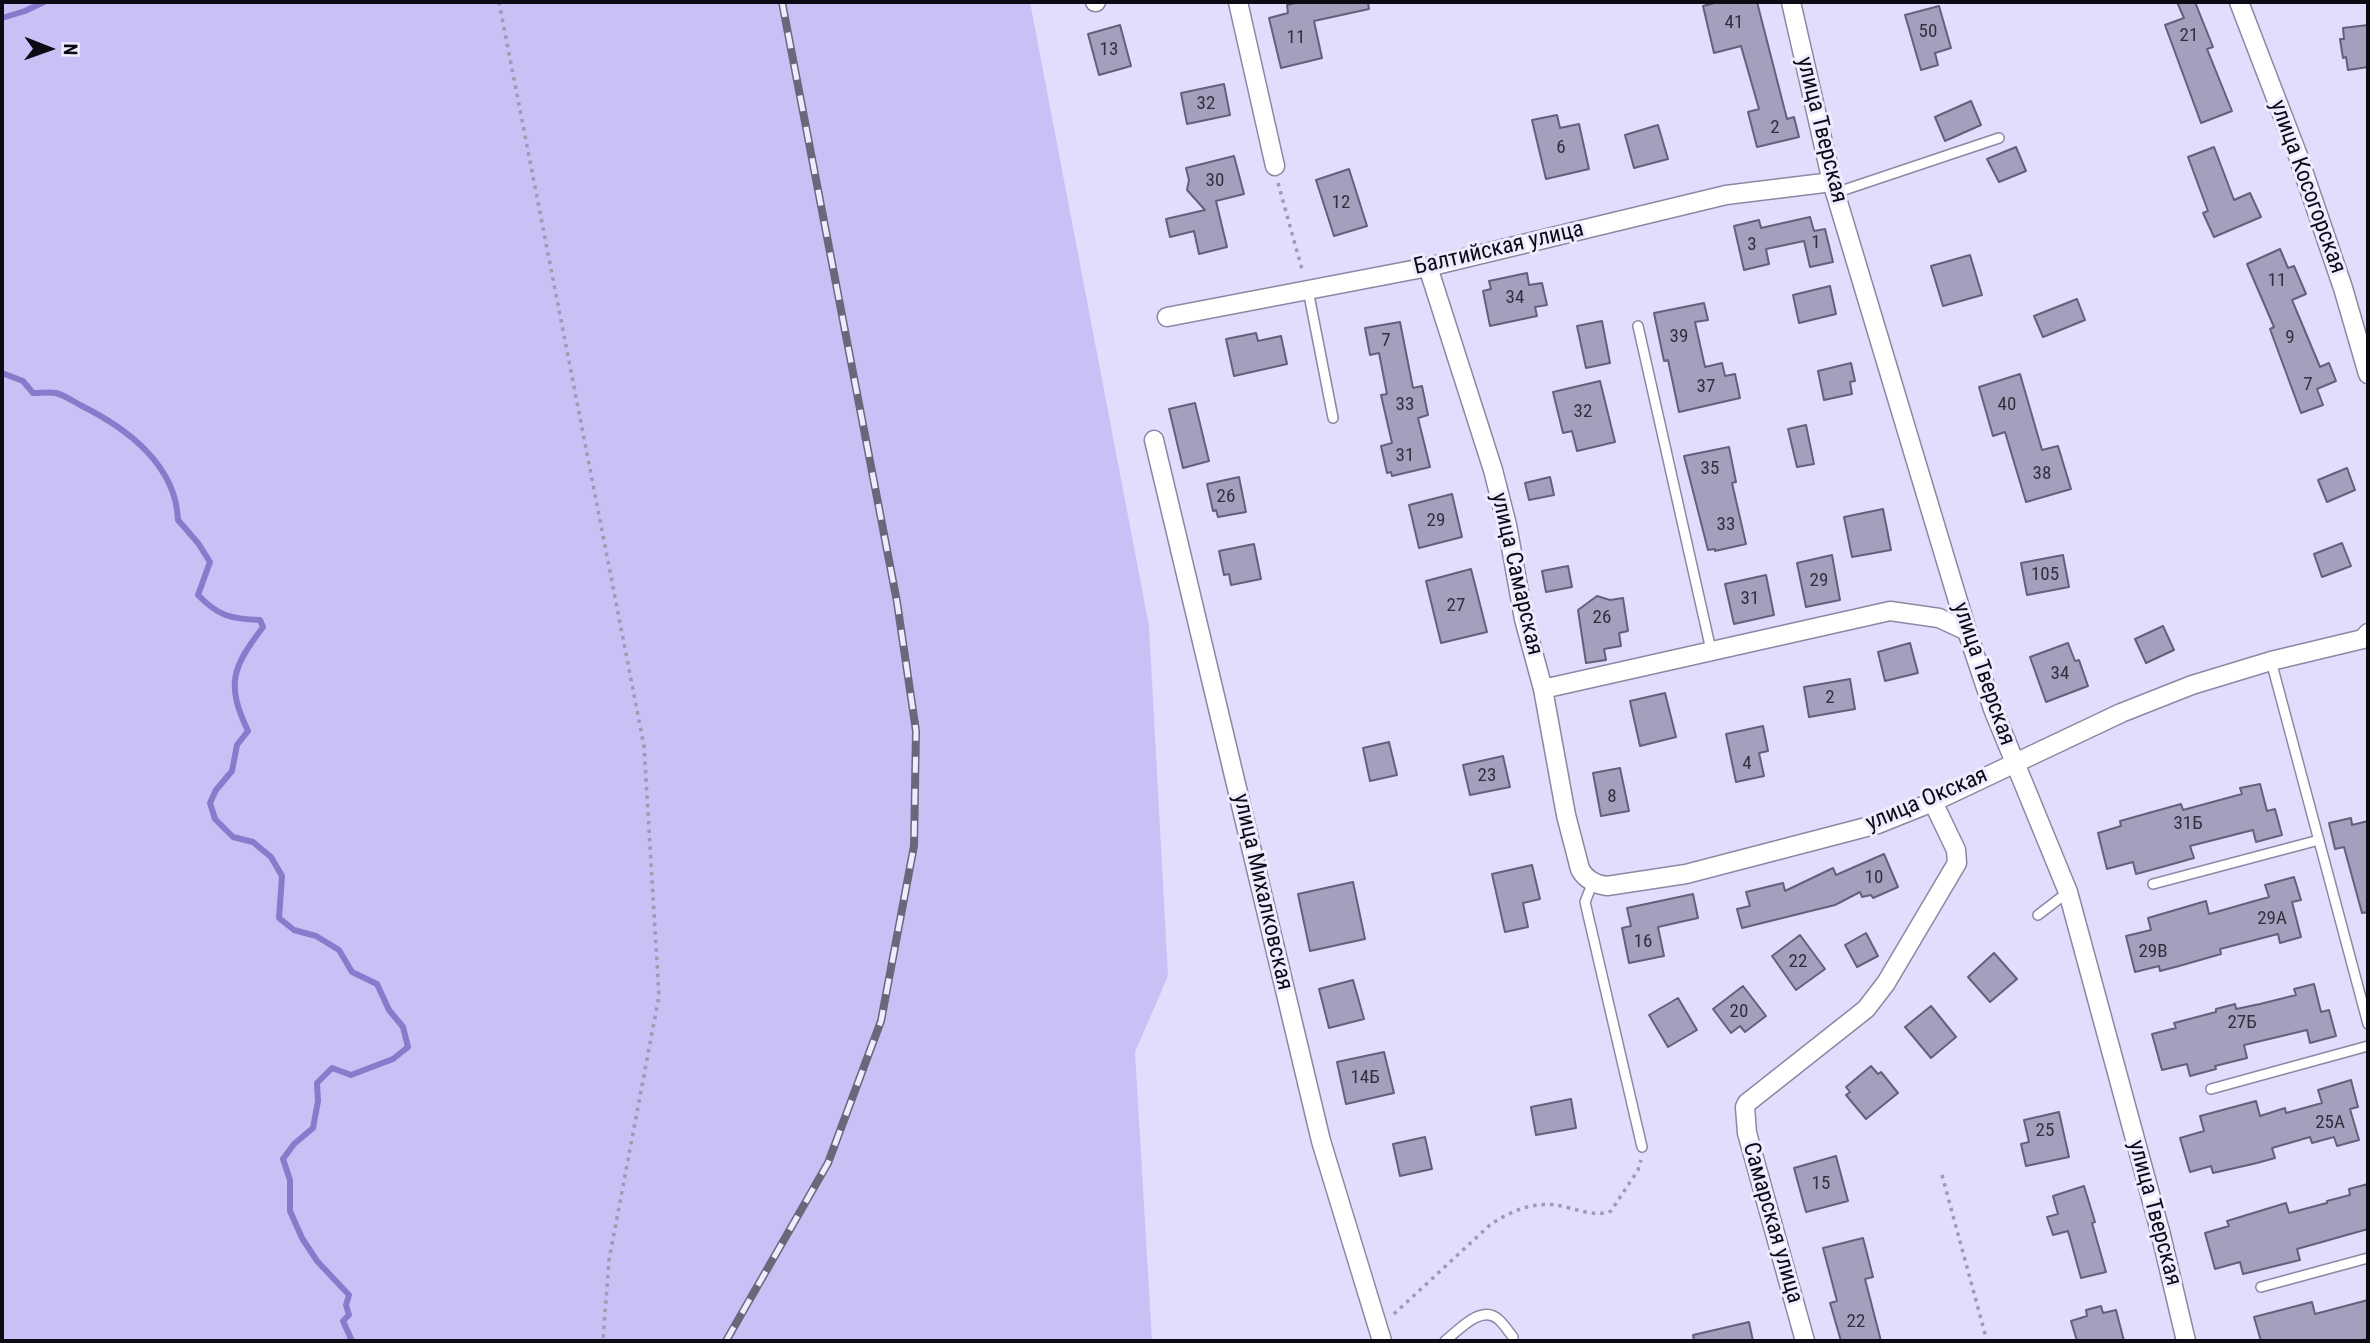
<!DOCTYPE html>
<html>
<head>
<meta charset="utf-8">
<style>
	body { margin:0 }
	#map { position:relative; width:2370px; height:1343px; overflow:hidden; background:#e1ddfc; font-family:"Roboto Condensed",sans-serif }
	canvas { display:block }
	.frame { position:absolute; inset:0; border:4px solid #0c0a14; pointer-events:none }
	.north { position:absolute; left:14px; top:14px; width:70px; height:70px; -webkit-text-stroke:5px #eeecff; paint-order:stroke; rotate:91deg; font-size:19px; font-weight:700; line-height:28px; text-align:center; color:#0c0a14 }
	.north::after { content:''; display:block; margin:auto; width:24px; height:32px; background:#0c0a14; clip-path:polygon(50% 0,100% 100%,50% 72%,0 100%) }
</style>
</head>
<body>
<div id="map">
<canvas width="2370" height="1343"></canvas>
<div class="frame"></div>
<div class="north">N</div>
</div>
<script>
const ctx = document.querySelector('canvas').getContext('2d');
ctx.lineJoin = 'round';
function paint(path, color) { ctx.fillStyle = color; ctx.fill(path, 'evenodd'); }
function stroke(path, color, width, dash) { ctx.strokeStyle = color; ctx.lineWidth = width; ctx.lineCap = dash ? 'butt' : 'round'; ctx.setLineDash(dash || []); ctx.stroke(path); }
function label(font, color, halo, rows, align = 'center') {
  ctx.font = font + ' "Roboto Condensed",sans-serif'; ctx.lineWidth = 6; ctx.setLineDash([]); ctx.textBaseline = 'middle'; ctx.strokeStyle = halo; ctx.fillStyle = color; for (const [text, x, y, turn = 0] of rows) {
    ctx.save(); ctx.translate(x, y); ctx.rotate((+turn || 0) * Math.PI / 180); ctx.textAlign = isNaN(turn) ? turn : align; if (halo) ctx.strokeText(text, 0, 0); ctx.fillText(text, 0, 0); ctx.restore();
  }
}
paint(new Path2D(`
	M 2,2 L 1030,2 L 1149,626 L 1168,976 L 1135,1052 L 1152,1341 L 2,1341 Z`), '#c8c1f6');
stroke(new Path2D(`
	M 2,18 L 25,11 L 44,2
	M 2,373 L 23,381 L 33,393 C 40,393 49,392 56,393 C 64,395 73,401 80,405 C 127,428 176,465 178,520 L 198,543 L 210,562 L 198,595 C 218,616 231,619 260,620 L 263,627 C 233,667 225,683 248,731 L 237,745 L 232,771 L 216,790 L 210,803 L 215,819 L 233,837 L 253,842 L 271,857 L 282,876 L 279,918 L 294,930 L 316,936 L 339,950 L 352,972 L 377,984 L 389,1010 L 403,1027 L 408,1047 L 393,1059 L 351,1075 L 332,1068 L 317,1083 L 318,1101 L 313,1128 L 294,1144 L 283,1159 L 290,1180 L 290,1211 L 302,1238 L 317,1261 L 349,1295 L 346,1305 L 349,1315 L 343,1321 L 352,1341`), '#897acc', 6);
const building = new Path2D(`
	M 1299,2 L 1368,2 L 1369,9 L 1314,21 L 1322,58 L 1281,68 L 1269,18 L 1288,13 L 1287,5 Z
	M 1718,2 L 1757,2 L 1787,119 L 1794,117 L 1799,137 L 1757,147 L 1748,112 L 1759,109 L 1741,46 L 1714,53 L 1703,6 Z
	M 2177,2 L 2195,2 L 2213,47 L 2207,49 L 2232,111 L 2201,123 L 2165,25 L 2184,18 Z
	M 1939,6 L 1951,48 L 1935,53 L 1938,65 L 1921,70 L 1905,15 Z
	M 1120,25 L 1131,66 L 1099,75 L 1088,34 Z
	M 2368,25 L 2368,67 L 2348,70 L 2346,57 L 2343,58 L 2340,39 L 2344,39 L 2343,28 Z
	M 1224,84 L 1230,115 L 1187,124 L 1181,93 Z
	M 1971,101 L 1981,125 L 1945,141 L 1935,117 Z
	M 1557,115 L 1560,128 L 1579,124 L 1589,169 L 1546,179 L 1532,120 Z
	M 1658,125 L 1668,159 L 1634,168 L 1625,135 Z
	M 2016,147 L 2026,171 L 1999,182 L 1987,159 Z
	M 2214,147 L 2234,200 L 2250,193 L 2261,217 L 2214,237 L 2203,213 L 2208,211 L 2188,157 Z
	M 1234,156 L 1244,194 L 1216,201 L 1227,247 L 1199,254 L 1194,231 L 1170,237 L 1166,219 L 1205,210 L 1187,190 L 1189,180 L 1186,168 Z
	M 1349,169 L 1367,226 L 1334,236 L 1316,180 Z
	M 1810,217 L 1814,231 L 1825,229 L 1833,262 L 1810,267 L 1804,241 L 1766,249 L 1769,264 L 1744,270 L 1734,226 L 1759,220 L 1761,228 Z
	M 2280,249 L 2288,268 L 2294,266 L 2306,294 L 2292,300 L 2320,367 L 2329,363 L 2336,381 L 2317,389 L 2323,405 L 2301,413 L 2270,329 L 2274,327 L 2247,264 Z
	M 1970,255 L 1982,295 L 1943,306 L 1931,266 Z
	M 1527,273 L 1529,285 L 1542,283 L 1547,305 L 1535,307 L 1537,316 L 1490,326 L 1483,291 L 1491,289 L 1489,281 Z
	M 1830,286 L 1836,314 L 1799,323 L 1793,295 Z
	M 2077,299 L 2085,320 L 2043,337 L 2034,316 Z
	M 1704,303 L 1708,320 L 1695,322 L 1705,367 L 1722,363 L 1725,376 L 1735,374 L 1740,398 L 1679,412 L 1668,360 L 1664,361 L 1654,313 Z
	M 1602,321 L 1610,363 L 1586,368 L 1577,326 Z
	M 1400,322 L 1413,388 L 1422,386 L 1428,415 L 1418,418 L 1430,467 L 1392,476 L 1391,472 L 1387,473 L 1381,446 L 1392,443 L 1381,395 L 1387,394 L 1379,353 L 1370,355 L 1365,328 Z
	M 1256,333 L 1258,341 L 1281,336 L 1287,364 L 1234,376 L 1226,339 Z
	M 1851,363 L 1855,381 L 1850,382 L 1852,394 L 1824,400 L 1818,371 Z
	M 2020,374 L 2042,450 L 2058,446 L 2071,489 L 2026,502 L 2005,432 L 1993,436 L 1979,387 Z
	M 1600,381 L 1615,442 L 1577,451 L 1572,431 L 1563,433 L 1553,392 Z
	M 1195,403 L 1209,461 L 1183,468 L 1169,409 Z
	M 1806,425 L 1814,464 L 1797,467 L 1788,429 Z
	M 1729,447 L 1736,482 L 1732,483 L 1746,544 L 1715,551 L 1715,549 L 1708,550 L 1684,456 Z
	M 2347,468 L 2355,490 L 2327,502 L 2318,480 Z
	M 1239,477 L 1246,512 L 1218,517 L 1216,510 L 1213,511 L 1207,484 Z
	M 1550,477 L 1554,495 L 1529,500 L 1525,483 Z
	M 1452,494 L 1462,537 L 1419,548 L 1409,505 Z
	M 1883,509 L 1891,550 L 1852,557 L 1844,517 Z
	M 2342,543 L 2351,566 L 2322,577 L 2314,554 Z
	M 1254,544 L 1261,579 L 1231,585 L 1229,574 L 1224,575 L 1219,551 Z
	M 1832,555 L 1840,600 L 1806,607 L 1797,563 Z
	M 2063,555 L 2069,587 L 2027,595 L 2021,563 Z
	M 1568,566 L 1572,587 L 1546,592 L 1542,571 Z
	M 1471,569 L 1487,632 L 1441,643 L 1426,581 Z
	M 1766,575 L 1774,615 L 1734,624 L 1725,584 Z
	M 1597,596 L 1610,600 L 1623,598 L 1628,631 L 1619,633 L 1621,646 L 1604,649 L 1606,660 L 1586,663 L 1578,610 Z
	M 2163,626 L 2174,650 L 2146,663 L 2135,639 Z
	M 1910,643 L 1918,673 L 1885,681 L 1878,652 Z
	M 2068,643 L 2075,661 L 2079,660 L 2088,686 L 2046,702 L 2030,657 Z
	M 1850,679 L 1855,709 L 1809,717 L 1804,687 Z
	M 1665,693 L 1676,737 L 1640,746 L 1630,701 Z
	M 1763,726 L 1768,751 L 1759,753 L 1764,776 L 1736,782 L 1726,734 Z
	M 1389,742 L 1397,775 L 1370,781 L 1363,748 Z
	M 1503,756 L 1510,787 L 1470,795 L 1463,765 Z
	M 1620,768 L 1629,811 L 1601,816 L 1593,773 Z
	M 2260,784 L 2267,811 L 2275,809 L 2282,835 L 2256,842 L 2253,830 L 2190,846 L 2194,858 L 2162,867 L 2136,874 L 2133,862 L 2107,869 L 2098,833 L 2121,826 L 2120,821 L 2181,804 L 2183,810 L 2242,794 L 2240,788 Z
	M 2351,818 L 2352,825 L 2368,821 L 2368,912 L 2362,913 L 2344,847 L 2335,849 L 2329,823 Z
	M 1884,854 L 1898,887 L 1873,898 L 1871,895 L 1862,897 L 1860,892 L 1835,905 L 1742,928 L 1737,909 L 1750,906 L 1746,892 L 1783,883 L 1785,891 L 1833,868 L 1836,875 Z
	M 1532,865 L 1540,899 L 1523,903 L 1528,927 L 1505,932 L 1492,874 Z
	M 2294,877 L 2301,900 L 2292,902 L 2301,937 L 2280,943 L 2278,934 L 2220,949 L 2221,954 L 2179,966 L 2160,971 L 2159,966 L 2135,972 L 2126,936 L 2151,930 L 2148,918 L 2206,901 L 2209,914 L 2244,904 L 2269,897 L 2265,885 Z
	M 1353,882 L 1365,939 L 1310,951 L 1298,894 Z
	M 1693,894 L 1698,918 L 1658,927 L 1664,956 L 1629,963 L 1622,928 L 1631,926 L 1627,908 Z
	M 1866,933 L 1878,956 L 1857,967 L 1845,945 Z
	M 1800,935 L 1825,969 L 1796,990 L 1772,956 Z
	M 1994,953 L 2017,979 L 1990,1002 L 1968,977 Z
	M 1353,980 L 1364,1019 L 1329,1028 L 1319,989 Z
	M 2314,984 L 2321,1012 L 2329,1010 L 2336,1036 L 2310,1043 L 2307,1030 L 2244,1045 L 2247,1058 L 2215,1066 L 2216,1069 L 2190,1076 L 2187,1064 L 2162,1070 L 2152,1034 L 2176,1028 L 2174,1023 L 2216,1012 L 2216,1009 L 2235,1004 L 2236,1009 L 2260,1004 L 2296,995 L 2294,989 Z
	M 1743,986 L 1766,1016 L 1745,1032 L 1740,1026 L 1731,1033 L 1713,1009 Z
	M 1678,998 L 1697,1030 L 1668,1047 L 1649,1015 Z
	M 1931,1006 L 1956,1037 L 1931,1058 L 1905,1027 Z
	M 1384,1052 L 1394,1093 L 1346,1104 L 1337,1062 Z
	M 1871,1066 L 1878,1074 L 1881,1072 L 1898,1093 L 1866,1119 L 1846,1095 L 1850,1092 L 1846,1087 Z
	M 2351,1080 L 2358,1107 L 2350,1109 L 2359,1140 L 2337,1146 L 2334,1137 L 2312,1143 L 2310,1137 L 2272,1148 L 2275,1158 L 2257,1163 L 2213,1173 L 2211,1166 L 2190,1172 L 2180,1138 L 2204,1131 L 2200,1116 L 2256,1101 L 2260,1116 L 2285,1108 L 2286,1113 L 2322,1103 L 2318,1090 Z
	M 1571,1099 L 1576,1128 L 1536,1135 L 1531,1107 Z
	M 2059,1112 L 2069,1157 L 2026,1166 L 2021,1144 L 2029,1142 L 2024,1120 Z
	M 1425,1137 L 1432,1169 L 1400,1176 L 1393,1144 Z
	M 1836,1156 L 1848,1201 L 1806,1212 L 1794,1168 Z
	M 2368,1184 L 2368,1229 L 2297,1249 L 2300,1260 L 2243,1274 L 2240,1262 L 2215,1269 L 2205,1233 L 2229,1226 L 2227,1221 L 2286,1203 L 2289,1213 L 2327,1203 L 2327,1201 L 2350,1195 L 2349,1189 Z
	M 2084,1186 L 2095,1222 L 2092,1223 L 2106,1272 L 2081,1278 L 2068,1231 L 2053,1235 L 2047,1217 L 2058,1214 L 2053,1196 Z
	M 1863,1238 L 1873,1277 L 1865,1279 L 1881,1341 L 1841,1341 L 1830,1303 L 1837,1301 L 1823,1248 Z
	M 2368,1300 L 2368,1339 L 2359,1341 L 2261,1341 L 2254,1317 L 2312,1302 L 2315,1314 Z
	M 2101,1306 L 2103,1313 L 2116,1310 L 2124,1341 L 2077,1341 L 2071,1321 L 2087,1316 L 2086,1310 Z
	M 1749,1322 L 1753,1341 L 1694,1341 L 1693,1335 Z`);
paint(building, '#a3a0bd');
stroke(building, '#63607a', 2);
const lane = new Path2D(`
	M 1835,193 L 1999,138
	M 1308,290 L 1333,418
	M 1638,326 L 1711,650
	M 2271,661 L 2368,1024
	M 1593,882 L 1585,902 L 1642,1147
	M 2153,884 L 2319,840
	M 2038,915 L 2068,892
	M 2211,1089 L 2368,1046
	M 2261,1287 L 2368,1258
	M 1445,1341 C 1458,1331 1481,1304 1498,1319 C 1504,1324 1508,1331 1513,1337`);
const street = new Path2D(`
	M 1095,2 L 1096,2
	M 1238,2 L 1275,166
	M 1791,2 L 1832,182 L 1967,631 L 1993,709 L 2068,892 L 2160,1231 L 2186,1341
	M 2239,2 L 2297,153 L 2343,288 L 2368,374
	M 1428,267 L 1493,470 L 1507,525 L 1524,619 L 1543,689 L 1566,815 L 1580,869 C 1585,879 1596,885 1607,886 L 1686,874 L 1878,824 L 1933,802 L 2121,713 L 2192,685 L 2271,661 L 2363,639 L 2368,633
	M 1167,317 L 1428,267 L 1726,195 L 1832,182
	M 1154,440 L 1321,1141 L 1382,1341
	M 1543,689 L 1890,611 L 1939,618 L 1967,631
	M 1805,1341 L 1747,1133 L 1745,1107 L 1747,1103 L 1866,1009 L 1886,983 L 1957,863 L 1956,850 L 1933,802`);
stroke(lane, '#8b88a4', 12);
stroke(street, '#8b88a4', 21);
stroke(new Path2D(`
	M 499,2 L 644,746 L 659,996 L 609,1260 L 603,1341
	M 1278,183 L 1303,273
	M 1942,1175 L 1987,1341
	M 1394,1314 L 1491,1224 C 1510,1212 1531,1202 1555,1205 C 1572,1207 1594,1218 1611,1211 L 1638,1170 L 1641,1160`), '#9d9ab2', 3.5, [3.5, 5]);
stroke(lane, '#fff', 9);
stroke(street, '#fff', 18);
const rail = new Path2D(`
	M 726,1341 L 828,1163 L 881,1021 L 914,846 L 916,731 L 897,602 L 782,2`);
stroke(rail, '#6a677a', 8);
stroke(rail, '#eeecff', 5, [16]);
label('19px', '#32303e', null, [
	["41",1734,23],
	["50",1928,32],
	["21",2189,36],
	["11",1296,38],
	["13",1109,50],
	["32",1206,104],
	["2",1775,128],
	["6",1561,148],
	["30",1215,181],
	["12",1341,203],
	["1",1816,243],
	["3",1752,245],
	["11",2277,281],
	["34",1515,298],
	["39",1679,337],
	["9",2290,338],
	["7",1386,341],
	["7",2308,385],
	["37",1706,387],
	["33",1405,405],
	["40",2007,405],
	["32",1583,412],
	["31",1405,456],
	["35",1710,469],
	["38",2042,474],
	["26",1226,497],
	["29",1436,521],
	["33",1726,525],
	["105",2045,575],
	["29",1819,581],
	["31",1750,599],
	["27",1456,606],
	["26",1602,618],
	["34",2060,674],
	["2",1830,698],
	["4",1747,764],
	["23",1487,776],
	["8",1612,797],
	["31Б",2188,824],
	["10",1874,878],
	["29А",2272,919],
	["16",1643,942],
	["29В",2153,952],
	["22",1798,962],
	["20",1739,1012],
	["27Б",2242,1023],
	["14Б",1365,1078],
	["25А",2330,1123],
	["25",2045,1131],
	["15",1821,1184],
	["22",1856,1322]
]);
label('23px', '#0c0a14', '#eeecff', [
	["улица Тверская",1821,130,76],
	["улица Косогорская",2307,187,70],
	["Балтийская улица",1499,249,-13],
	["улица Самарская",1516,574,77],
	["улица Тверская",1983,674,71],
	["улица Окская",1927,800,-23],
	["улица Михалковская",1262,892,77],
	["улица Тверская",2154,1213,75],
	["Самарская улица",1772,1223,74]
]);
</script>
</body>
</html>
